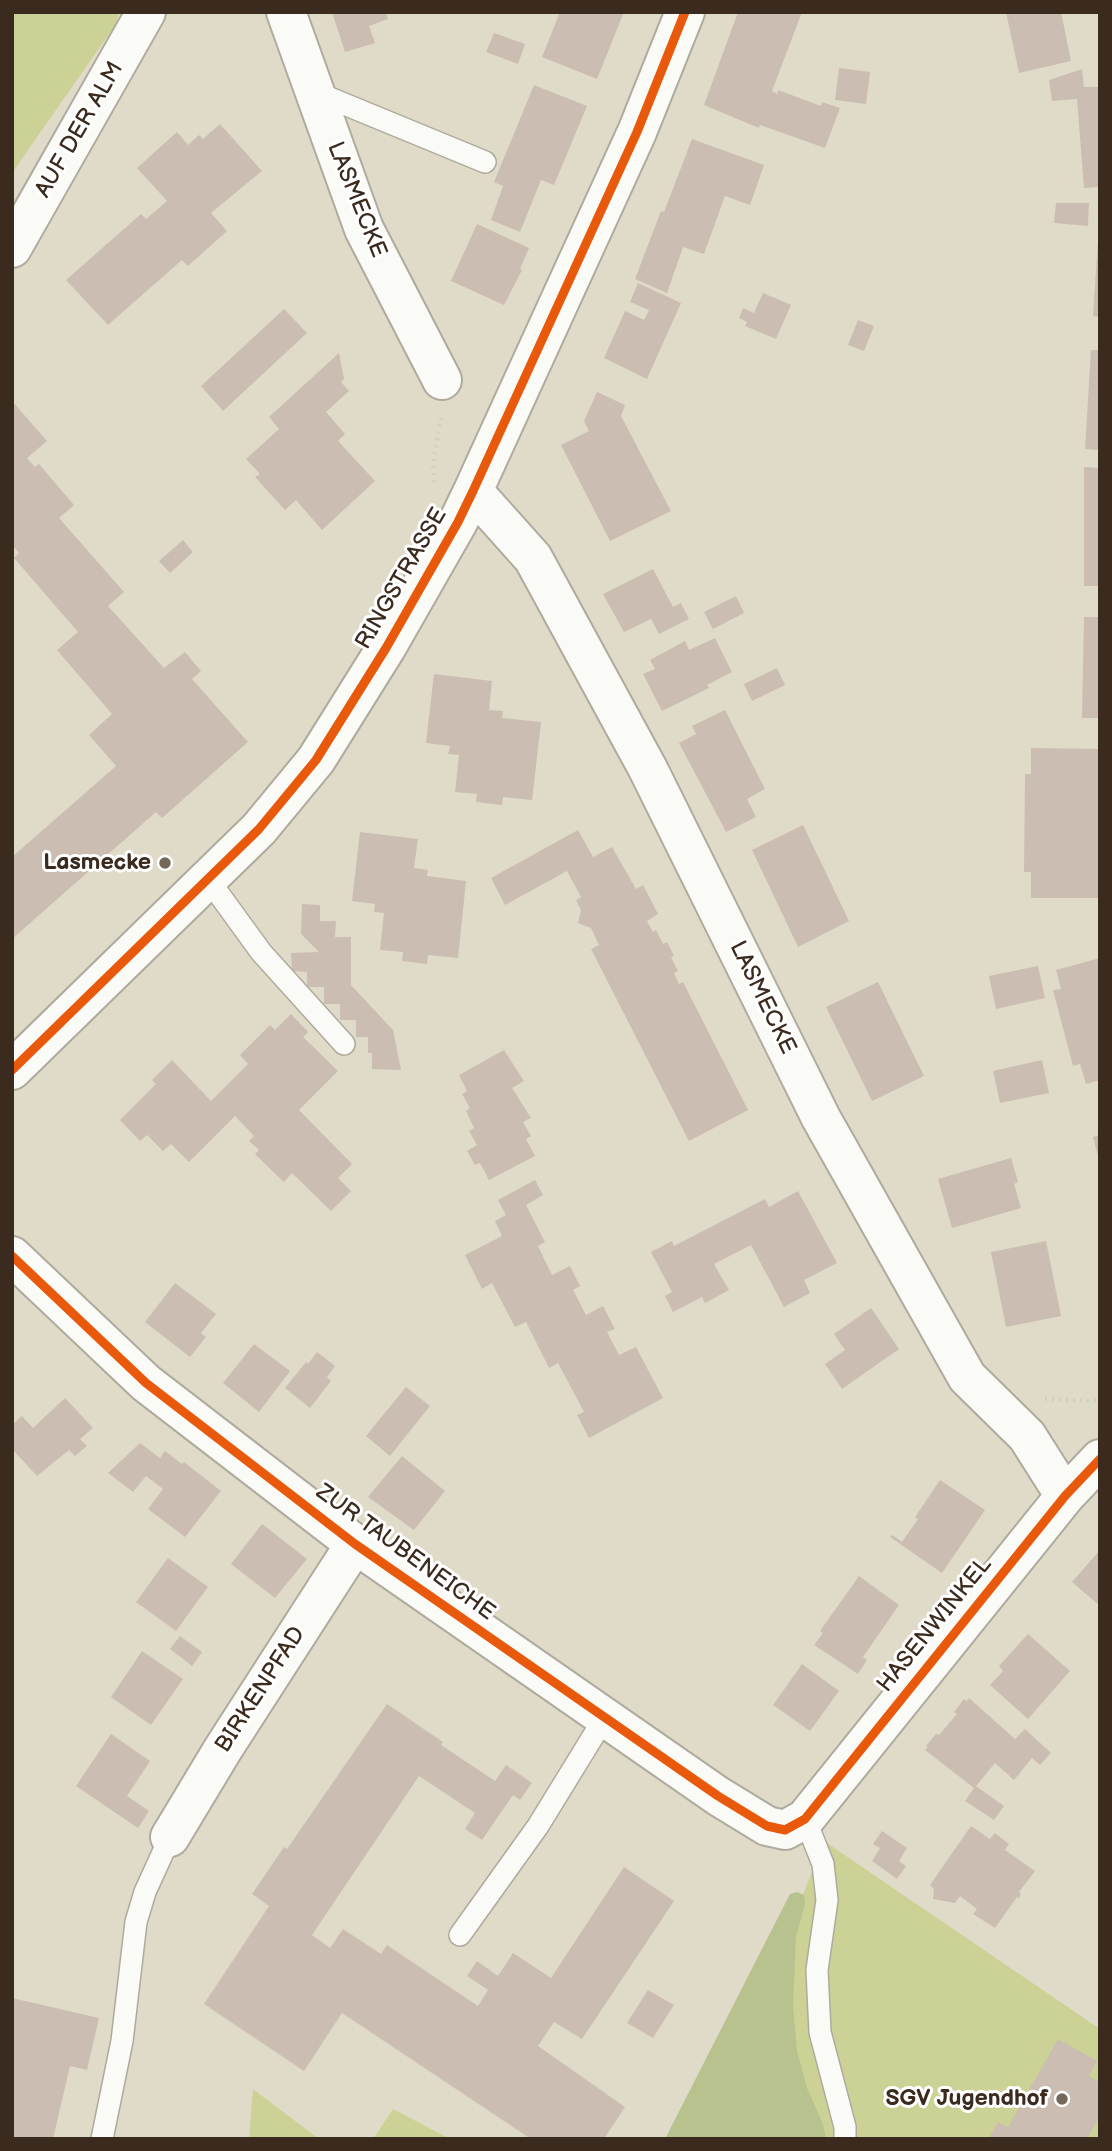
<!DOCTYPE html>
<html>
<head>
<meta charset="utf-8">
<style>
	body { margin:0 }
	#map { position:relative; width:1112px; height:2151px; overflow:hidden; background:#e0dbc8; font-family:"Balsamiq Sans",sans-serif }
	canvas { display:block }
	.frame { position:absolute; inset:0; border:14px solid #3b2a1e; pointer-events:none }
</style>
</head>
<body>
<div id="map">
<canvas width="1112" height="2151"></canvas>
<div class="frame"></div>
</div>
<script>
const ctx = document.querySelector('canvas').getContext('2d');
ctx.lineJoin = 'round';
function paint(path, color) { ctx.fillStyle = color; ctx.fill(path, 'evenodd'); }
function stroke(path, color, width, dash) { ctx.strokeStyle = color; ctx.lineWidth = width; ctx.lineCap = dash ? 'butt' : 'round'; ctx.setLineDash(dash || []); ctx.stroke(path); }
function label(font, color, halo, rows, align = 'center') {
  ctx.font = font + ' "Balsamiq Sans",sans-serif'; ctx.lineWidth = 6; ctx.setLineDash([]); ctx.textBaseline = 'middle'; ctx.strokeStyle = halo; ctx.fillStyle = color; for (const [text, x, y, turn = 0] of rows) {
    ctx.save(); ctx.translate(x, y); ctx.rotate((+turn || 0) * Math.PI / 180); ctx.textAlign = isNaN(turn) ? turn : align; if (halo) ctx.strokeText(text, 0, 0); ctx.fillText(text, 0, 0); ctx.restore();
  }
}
paint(new Path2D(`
	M 12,12 L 119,12 L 116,24 L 12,173 Z
	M 824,1841 L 1100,2029 L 1100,2139 L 707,2139 Z
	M 253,2089 L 319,2139 L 249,2139 Z
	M 393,2109 L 450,2139 L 373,2139 Z`), '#ccd296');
paint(new Path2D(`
	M 797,1892 L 804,1895 L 805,1904 L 796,1936 L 793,2006 L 797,2051 L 807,2088 L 823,2124 L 826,2139 L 665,2139 L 790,1894 Z`), '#b7c28f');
paint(new Path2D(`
	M 332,12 L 386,12 L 388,19 L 369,26 L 375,43 L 345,52 Z
	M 560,12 L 624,12 L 597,79 L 542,57 Z
	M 738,12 L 802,12 L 772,91 L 777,94 L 778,90 L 821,106 L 822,102 L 840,108 L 825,148 L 760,125 L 759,128 L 704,105 Z
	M 1006,12 L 1061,12 L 1071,61 L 1019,73 Z
	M 494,33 L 525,44 L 518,64 L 486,52 Z
	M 839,68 L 870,72 L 866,104 L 835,100 Z
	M 1082,69 L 1084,87 L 1100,87 L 1100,187 L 1084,188 L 1077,99 L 1052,101 L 1049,80 Z
	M 534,85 L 587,106 L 554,185 L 541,180 L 520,232 L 491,220 L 503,186 L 494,182 Z
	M 220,124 L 262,171 L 211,213 L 227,231 L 188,266 L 182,260 L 108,325 L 66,280 L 141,214 L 146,219 L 167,201 L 137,168 L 177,132 L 188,145 L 199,135 L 203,139 Z
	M 692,139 L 764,165 L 750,205 L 725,196 L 704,254 L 683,247 L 667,293 L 635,279 L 661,211 L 664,212 Z
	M 1056,203 L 1089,203 L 1088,226 L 1054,223 Z
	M 477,224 L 529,248 L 520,269 L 522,270 L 504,305 L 451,281 Z
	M 1098,241 L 1100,241 L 1100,317 L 1093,316 Z
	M 638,283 L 681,303 L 647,379 L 604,358 L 625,311 L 644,320 L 649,310 L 630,302 Z
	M 763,293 L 791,305 L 776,339 L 745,326 L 747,322 L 739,318 L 743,308 L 754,313 Z
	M 284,309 L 307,333 L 223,411 L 201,386 Z
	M 858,320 L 874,326 L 864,351 L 848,345 Z
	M 1091,350 L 1100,350 L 1100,450 L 1085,449 Z
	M 339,353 L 344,379 L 341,382 L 349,391 L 326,412 L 345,434 L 338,441 L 375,481 L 322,530 L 296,500 L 285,510 L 255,477 L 260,474 L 246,459 L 279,429 L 269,417 Z
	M 597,392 L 625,405 L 621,416 L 671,511 L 610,541 L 561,445 L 589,431 L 584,421 Z
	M 12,401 L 47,441 L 27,458 L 35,467 L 39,464 L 74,505 L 59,518 L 124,592 L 108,606 L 164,668 L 185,652 L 201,671 L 192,679 L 248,742 L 162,818 L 156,812 L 12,939 L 12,857 L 116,766 L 89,735 L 112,714 L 57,650 L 78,632 L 14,558 L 19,553 L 12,545 Z
	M 1084,467 L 1100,468 L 1100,586 L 1084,586 Z
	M 183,540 L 193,552 L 170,573 L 159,561 Z
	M 653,569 L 673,607 L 681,603 L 689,619 L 659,634 L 651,619 L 624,632 L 603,594 Z
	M 736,596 L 744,613 L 713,629 L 704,612 Z
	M 1084,617 L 1100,617 L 1100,718 L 1082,718 Z
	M 715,638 L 732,672 L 707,685 L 709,688 L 662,711 L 643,674 L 655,669 L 650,660 L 685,641 L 689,650 Z
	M 777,668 L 785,685 L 752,701 L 744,684 Z
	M 434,674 L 492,681 L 489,710 L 503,711 L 502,718 L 541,722 L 532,800 L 503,797 L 502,805 L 476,802 L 477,794 L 455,792 L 459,755 L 448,754 L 450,746 L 426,743 Z
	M 725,710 L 765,789 L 747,799 L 756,817 L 726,832 L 679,743 L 696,734 L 692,726 Z
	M 1031,748 L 1100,749 L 1100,898 L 1031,898 L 1031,872 L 1024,872 L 1025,774 L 1031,774 Z
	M 803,825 L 849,921 L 798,947 L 752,850 Z
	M 578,830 L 593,857 L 612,847 L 636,889 L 643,885 L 658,914 L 647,921 L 653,932 L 656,930 L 663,944 L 667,942 L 674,956 L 671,957 L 678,971 L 674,973 L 679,984 L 683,982 L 748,1110 L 689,1141 L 591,949 L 599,945 L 591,928 L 578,923 L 581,910 L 576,900 L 581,897 L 567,871 L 505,905 L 491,878 Z
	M 360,832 L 418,839 L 414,868 L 428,870 L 427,876 L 466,881 L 458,958 L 428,955 L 427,964 L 402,961 L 403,952 L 380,950 L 384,913 L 374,912 L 375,904 L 352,901 Z
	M 302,904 L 320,905 L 320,921 L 336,921 L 335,937 L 351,937 L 351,985 L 393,1030 L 401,1070 L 372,1069 L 372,1053 L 368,1053 L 368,1037 L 356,1037 L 356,1020 L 340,1020 L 340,1004 L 324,1004 L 324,987 L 307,987 L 307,972 L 292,971 L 291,953 L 319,952 L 301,934 Z
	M 1100,958 L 1100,1080 L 1086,1084 L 1080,1064 L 1073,1066 L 1053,990 L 1061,989 L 1056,970 Z
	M 1038,966 L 1045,998 L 996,1009 L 989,976 Z
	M 878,982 L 924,1076 L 872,1101 L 826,1007 Z
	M 291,1014 L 308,1032 L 303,1037 L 338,1071 L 299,1110 L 352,1164 L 338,1178 L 351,1191 L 331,1211 L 292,1173 L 284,1182 L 264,1163 L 255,1154 L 259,1150 L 249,1141 L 254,1136 L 235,1116 L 189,1162 L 171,1144 L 163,1151 L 147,1135 L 140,1141 L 120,1120 L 156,1084 L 152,1080 L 172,1060 L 211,1101 L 248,1064 L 240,1055 L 270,1025 L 275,1030 Z
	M 504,1050 L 524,1081 L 512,1088 L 531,1118 L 523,1122 L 531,1136 L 526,1139 L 535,1156 L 489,1180 L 480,1163 L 475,1165 L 467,1151 L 477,1145 L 469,1131 L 474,1128 L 466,1111 L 470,1108 L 462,1094 L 467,1091 L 459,1075 Z
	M 1042,1060 L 1049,1093 L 1000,1103 L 993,1071 Z
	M 1100,1135 L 1100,1160 L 1099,1160 L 1093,1137 Z
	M 1011,1158 L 1018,1182 L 1014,1184 L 1021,1208 L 952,1228 L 938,1179 Z
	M 535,1180 L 543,1195 L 526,1205 L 545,1242 L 538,1246 L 552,1275 L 570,1266 L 580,1286 L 573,1290 L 586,1315 L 603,1306 L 615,1329 L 607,1332 L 619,1355 L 636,1347 L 663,1398 L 589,1438 L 577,1415 L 584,1412 L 558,1363 L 549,1368 L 526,1322 L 515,1327 L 492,1283 L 482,1289 L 465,1255 L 502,1236 L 495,1221 L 506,1215 L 498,1200 Z
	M 798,1191 L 837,1263 L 804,1280 L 810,1293 L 784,1307 L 751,1245 L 714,1264 L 729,1290 L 705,1303 L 702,1297 L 673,1312 L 665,1296 L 672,1292 L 651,1252 L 672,1241 L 674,1246 L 765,1199 L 769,1207 Z
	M 1046,1241 L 1061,1316 L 1006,1327 L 991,1252 Z
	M 175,1283 L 216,1314 L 201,1333 L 206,1337 L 190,1357 L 145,1322 Z
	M 871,1308 L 899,1349 L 842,1389 L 825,1364 L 845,1350 L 834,1334 Z
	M 254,1344 L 290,1371 L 259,1412 L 223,1383 Z
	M 317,1352 L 335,1366 L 327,1377 L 331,1381 L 310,1408 L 285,1388 L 306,1362 L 308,1364 Z
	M 406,1387 L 430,1406 L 390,1456 L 366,1436 Z
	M 65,1398 L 93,1428 L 80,1439 L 87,1446 L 75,1456 L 69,1450 L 37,1476 L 12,1449 L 12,1425 L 22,1416 L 33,1428 Z
	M 140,1443 L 160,1458 L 165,1451 L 182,1464 L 184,1462 L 221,1491 L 185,1537 L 148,1509 L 163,1489 L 146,1476 L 133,1492 L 108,1473 Z
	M 402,1456 L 445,1491 L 414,1530 L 368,1497 Z
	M 940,1480 L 985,1510 L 942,1573 L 890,1537 L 892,1535 L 902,1542 L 918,1519 L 915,1517 Z
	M 262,1524 L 307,1559 L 275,1598 L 231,1564 Z
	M 1100,1550 L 1100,1606 L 1072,1582 Z
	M 168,1558 L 208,1587 L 176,1631 L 136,1602 Z
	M 859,1576 L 899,1605 L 863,1657 L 867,1660 L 858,1674 L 814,1645 L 823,1633 L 820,1631 Z
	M 1028,1634 L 1070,1671 L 1028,1719 L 990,1685 L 1003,1671 L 999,1666 Z
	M 180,1636 L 202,1652 L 192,1666 L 170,1649 Z
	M 142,1651 L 183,1679 L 151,1725 L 111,1697 Z
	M 802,1664 L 839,1691 L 810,1731 L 773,1705 Z
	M 969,1698 L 1015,1739 L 1025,1729 L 1051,1753 L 1040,1765 L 1032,1758 L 1014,1780 L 995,1763 L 976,1786 L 1004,1806 L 994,1820 L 965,1801 L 974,1788 L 925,1750 L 928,1747 L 926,1746 L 936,1734 L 939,1735 L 957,1714 L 954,1712 L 964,1699 L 967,1701 Z
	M 387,1704 L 443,1742 L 441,1745 L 495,1781 L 506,1765 L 532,1783 L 520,1800 L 513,1795 L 482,1840 L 465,1829 L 475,1813 L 419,1776 L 312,1935 L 330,1948 L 343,1929 L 381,1954 L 387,1945 L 478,2006 L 488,1990 L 467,1976 L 477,1961 L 498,1976 L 513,1953 L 551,1978 L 624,1867 L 674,1901 L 582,2039 L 554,2022 L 538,2046 L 625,2107 L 604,2139 L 531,2139 L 342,2013 L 304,2071 L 204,2004 L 269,1906 L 252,1894 L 284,1847 L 287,1849 Z
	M 111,1734 L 150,1761 L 127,1796 L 149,1811 L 138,1828 L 76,1786 Z
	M 971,1826 L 990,1839 L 995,1833 L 1009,1844 L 1005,1850 L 1035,1871 L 1019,1892 L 1021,1894 L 1019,1898 L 1017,1897 L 995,1928 L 973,1914 L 977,1909 L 960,1896 L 955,1903 L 933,1899 L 934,1889 L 930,1885 Z
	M 882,1831 L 907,1848 L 899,1861 L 906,1866 L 897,1879 L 872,1861 L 880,1848 L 873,1844 Z
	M 648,1990 L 674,2005 L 653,2038 L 627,2023 Z
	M 12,1998 L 99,2018 L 87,2070 L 70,2066 L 53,2139 L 12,2139 Z
	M 1058,2039 L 1097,2061 L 1089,2076 L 1100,2082 L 1100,2116 L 1087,2139 L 988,2139 L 998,2122 L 1008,2127 Z`), '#cbbdb2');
const service = new Path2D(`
	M 315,92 L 485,162
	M 208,879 L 261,952 L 344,1044
	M 805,1819 L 823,1864 L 827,1900 L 817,1970 L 820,2032 L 845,2127 L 845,2139
	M 460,1935 L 538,1826 L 605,1717
	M 102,2139 L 122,2041 L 136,1922 L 145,1892 L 170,1837`);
const minor = new Path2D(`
	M 286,12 L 364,229 L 442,380
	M 12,248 L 146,12
	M 473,491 L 533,558 L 648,769 L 821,1118 L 967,1377 L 1027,1436 L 1065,1496
	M 12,1070 L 259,829 L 316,760 L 386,648 L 458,522 L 473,491 L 637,132 L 685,12
	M 12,1256 L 146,1383 L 355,1544 L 718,1796 L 767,1826 L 785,1830 L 805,1819 L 1065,1496 L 1100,1459
	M 170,1837 L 223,1749 L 355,1544`);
stroke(service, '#aeaa9d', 24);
stroke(minor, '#aeaa9d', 42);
stroke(new Path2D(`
	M 434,482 L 433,465 L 441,418
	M 1045,1399 L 1092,1401 L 1100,1399`), '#d1cfca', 4.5, [2, 5]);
stroke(service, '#fafaf7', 21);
stroke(minor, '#fafaf7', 38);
stroke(new Path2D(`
	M 12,1070 L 259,829 L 316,760 L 386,648 L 458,522 L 473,491 L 637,132 L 685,12
	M 12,1256 L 146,1383 L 355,1544 L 718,1796 L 767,1826 L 785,1830 L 805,1819 L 1065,1496 L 1100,1459`), '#e8590c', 9);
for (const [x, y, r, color] of [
	[165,863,7,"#75685a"],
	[1062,2099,7,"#75685a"]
]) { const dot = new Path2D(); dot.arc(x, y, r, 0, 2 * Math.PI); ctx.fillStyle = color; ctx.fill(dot); stroke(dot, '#fff', 2.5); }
label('23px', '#3b2a1e', '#fff', [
	["AUF DER ALM",80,130,-60],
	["LASMECKE",356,200,68],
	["RINGSTRASSE",402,579,-60],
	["LASMECKE",762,998,64],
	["ZUR TAUBENEICHE",405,1553,36],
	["HASENWINKEL",935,1625,-51],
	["BIRKENPFAD",261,1690,-57]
]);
label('bold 23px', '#3b2a1e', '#fff', [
	["Lasmecke",151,863],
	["SGV Jugendhof",1048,2099]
], 'right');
</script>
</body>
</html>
